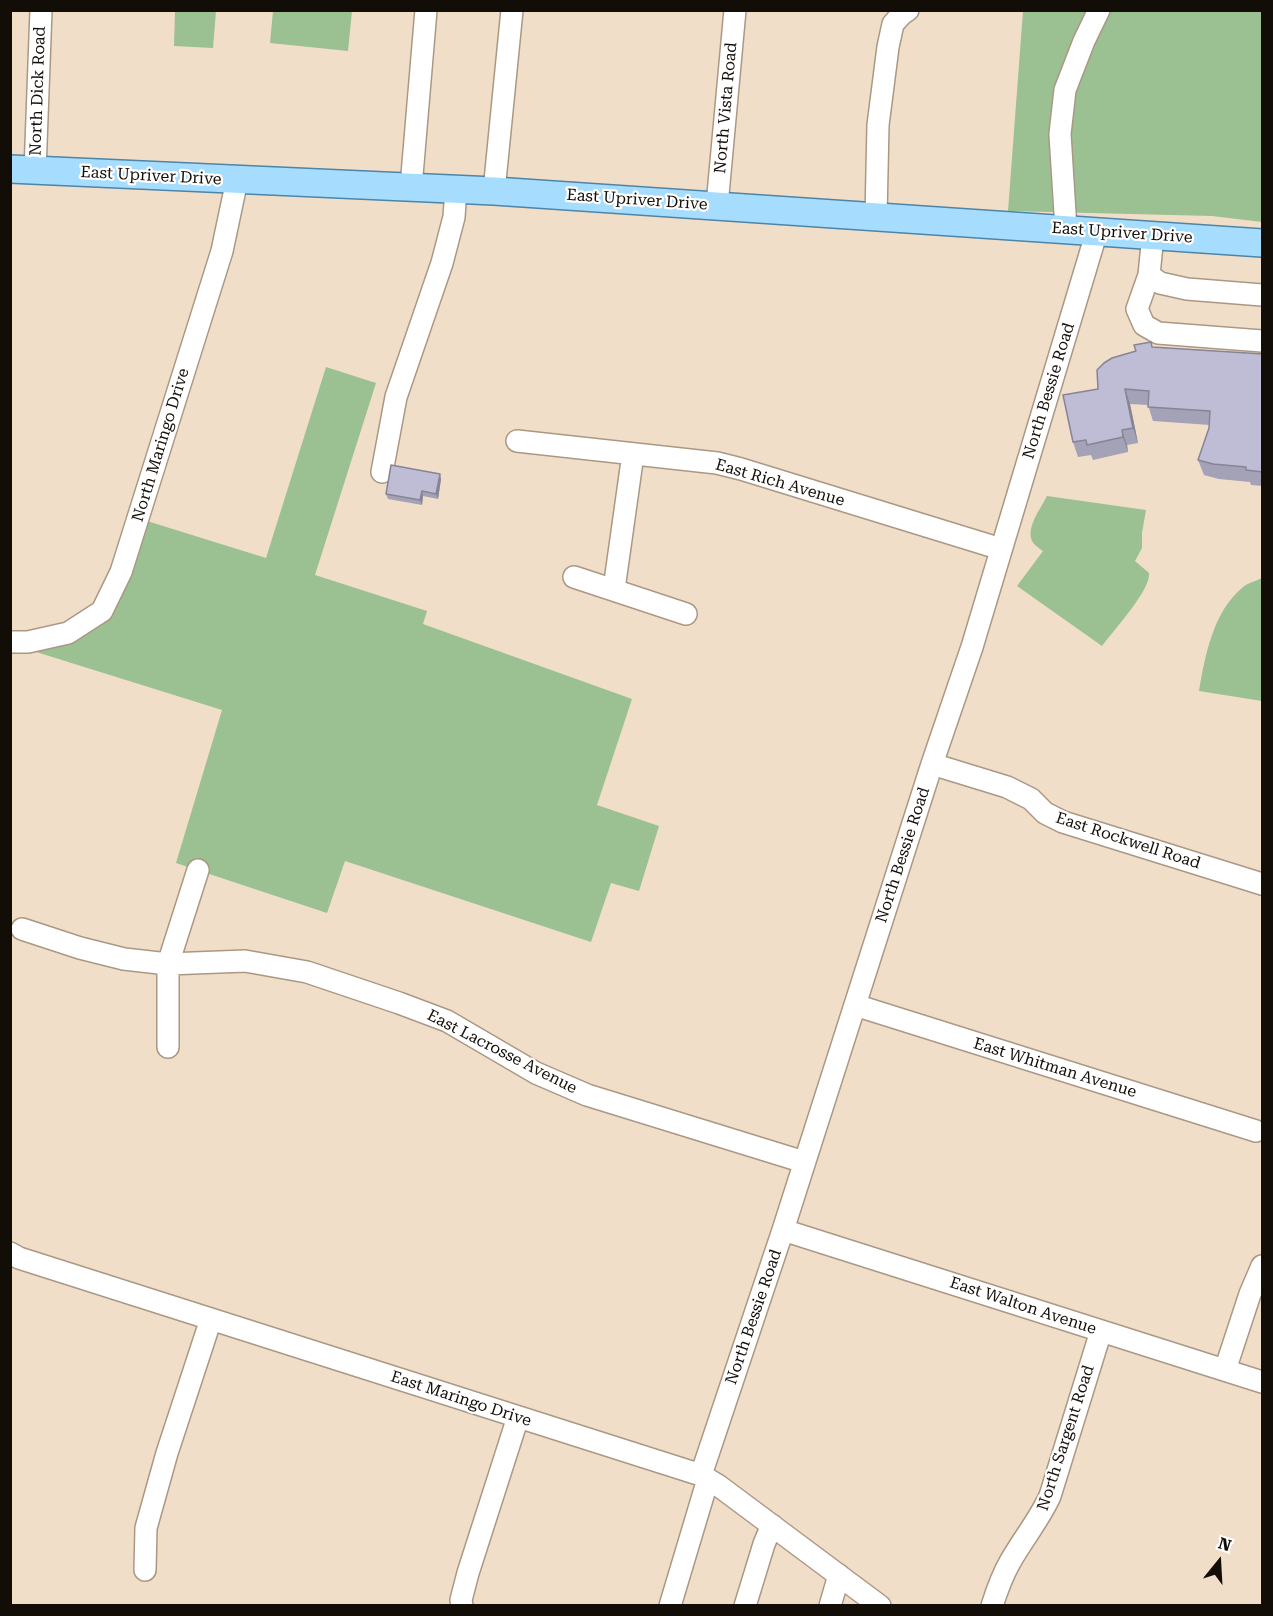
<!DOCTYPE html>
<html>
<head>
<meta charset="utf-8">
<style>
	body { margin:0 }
	#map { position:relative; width:1273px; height:1616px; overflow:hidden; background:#f1dec9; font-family:"Roboto Serif",serif }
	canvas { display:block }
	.frame { position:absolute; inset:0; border:12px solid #130d07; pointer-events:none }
	.north { position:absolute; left:1189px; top:1532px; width:60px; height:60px; -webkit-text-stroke:4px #fff; paint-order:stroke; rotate:18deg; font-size:16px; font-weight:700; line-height:24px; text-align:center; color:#130d07 }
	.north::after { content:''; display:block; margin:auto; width:21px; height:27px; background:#130d07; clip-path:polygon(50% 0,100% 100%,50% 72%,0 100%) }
</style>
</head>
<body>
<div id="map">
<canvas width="1273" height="1616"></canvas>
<div class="frame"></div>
<div class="north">N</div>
</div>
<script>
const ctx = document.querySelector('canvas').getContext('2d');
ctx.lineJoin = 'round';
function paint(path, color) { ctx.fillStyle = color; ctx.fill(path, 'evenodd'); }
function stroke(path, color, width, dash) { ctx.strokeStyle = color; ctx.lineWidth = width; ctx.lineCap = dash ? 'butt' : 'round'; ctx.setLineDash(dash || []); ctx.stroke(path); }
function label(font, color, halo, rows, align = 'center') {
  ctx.font = font + ' "Roboto Serif",serif'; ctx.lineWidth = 4.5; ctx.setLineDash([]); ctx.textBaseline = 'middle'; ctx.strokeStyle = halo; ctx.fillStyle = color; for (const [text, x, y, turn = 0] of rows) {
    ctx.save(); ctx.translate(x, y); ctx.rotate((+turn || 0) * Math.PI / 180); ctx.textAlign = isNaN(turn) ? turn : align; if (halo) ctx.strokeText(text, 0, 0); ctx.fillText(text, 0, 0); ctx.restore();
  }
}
paint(new Path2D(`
	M 175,11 L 216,11 L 213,48 L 174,46 Z
	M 273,11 L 352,11 L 348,51 L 270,43 Z
	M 1023,11 L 1262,11 L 1262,222 L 1212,216 L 1008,211 Z
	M 326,367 L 376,383 L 315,575 L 427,611 L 423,624 L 632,699 L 597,805 L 659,826 L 639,891 L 611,883 L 591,942 L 345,861 L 327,913 L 176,863 L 222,710 L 33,651 L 77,641 L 104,620 L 147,521 L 266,558 Z
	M 1047,496 L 1146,510 L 1142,533 L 1142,548 L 1135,561 L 1149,573 C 1151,590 1113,631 1102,646 L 1017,586 L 1043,551 C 1039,548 1035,546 1032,541 C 1026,527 1041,508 1047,496 Z
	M 1262,578 L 1262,701 L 1199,691 C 1205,656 1213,612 1242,588 C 1247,583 1256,581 1262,578 Z`), '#9bc092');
const minor = new Path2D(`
	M 35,171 L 41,10
	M 411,187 L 426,10
	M 494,191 L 512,10
	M 717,205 L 735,10
	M 876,216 L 878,125 L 888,47 L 893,24 L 902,14 L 908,10
	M 1066,229 L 1060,134 L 1065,90 L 1084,41 L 1099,10
	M 1153,235 L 1149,275 L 1137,309 L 1144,325 L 1158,333 L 1262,341
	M 1149,275 L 1160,283 L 1187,289 L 1262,295
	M 517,441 L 717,463 L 741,469 L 1001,549
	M 382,472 L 396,397 L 442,263 L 454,217 L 456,189
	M 574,577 L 686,614
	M 614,589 L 633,454
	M 10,642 L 28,642 L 68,633 L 102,611 L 121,572 L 222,251 L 237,180
	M 932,764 L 1007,787 L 1031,799 L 1045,813 L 1063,822 L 1262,884
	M 22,929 L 80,948 L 124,959 L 168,964 L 245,961 L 307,972 L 399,1003 L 447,1021 L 536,1073 L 587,1095 L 804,1162
	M 855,1005 L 1256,1131
	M 168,1047 L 168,964 L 198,870
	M 783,1230 L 1262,1382
	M 10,1253 L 19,1258 L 701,1475 L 719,1486 L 880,1606
	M 1225,1370 L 1250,1294 L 1262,1266
	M 701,1475 L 783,1230 L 932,764 L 972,647 L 1097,231
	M 145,1570 L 146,1528 L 167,1453 L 211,1319
	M 462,1606 L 461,1600 L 468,1573 L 518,1417
	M 670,1606 L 708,1479
	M 745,1606 L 764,1544 L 772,1525
	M 830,1606 L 839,1575
	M 992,1606 C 997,1590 1002,1576 1010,1562 C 1023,1539 1039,1520 1050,1496 L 1101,1331`);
const major = new Path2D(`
	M 10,169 L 494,191 L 1262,243`);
stroke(minor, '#aa9885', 24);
stroke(major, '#4c85a8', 30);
stroke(minor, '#fff', 21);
stroke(major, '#a6ddfe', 27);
paint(new Path2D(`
	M 1152,347 L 1263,354 L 1263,486 L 1251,485 L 1250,482 L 1219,479 L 1204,475 L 1198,460 L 1209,428 L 1210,425 L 1153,421 L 1148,405 L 1130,404 L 1138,443 L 1127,445 L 1128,452 L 1093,460 L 1091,455 L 1078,457 L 1073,442 L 1098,389 Z
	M 441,479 L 438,499 L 423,496 L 422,505 L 388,499 L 386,494 Z`), '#a4a2b7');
paint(new Path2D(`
	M 1125,389 L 1130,404 L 1138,443 L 1133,428 Z
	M 1122,430 L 1127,445 L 1128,452 L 1123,437 Z
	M 440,474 L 441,479 L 438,499 L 436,494 Z
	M 422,491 L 423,496 L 422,505 L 420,500 Z`), '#868495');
const building = new Path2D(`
	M 1151,342 L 1152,347 L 1263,354 L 1263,472 L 1246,470 L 1246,467 L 1213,464 L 1198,460 L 1209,428 L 1210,411 L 1148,407 L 1149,391 L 1125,389 L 1133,428 L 1122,430 L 1123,437 L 1087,445 L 1086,440 L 1073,442 L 1063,395 L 1098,389 L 1097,370 L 1104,363 L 1112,358 L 1136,351 L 1134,345 Z
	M 391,465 L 440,474 L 436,494 L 422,491 L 420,500 L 386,494 Z`);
paint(building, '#bfbcd5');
stroke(building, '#868495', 1.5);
label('16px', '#130d07', '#fff', [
	["North Dick Road",38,91,-88],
	["North Vista Road",726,108,-85],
	["East Upriver Drive",151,176,3],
	["East Upriver Drive",637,200,4],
	["East Upriver Drive",1122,233,4],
	["North Bessie Road",1049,391,-73],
	["North Maringo Drive",161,445,-73],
	["East Rich Avenue",780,483,16],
	["East Rockwell Road",1128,841,18],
	["North Bessie Road",903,855,-72],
	["East Lacrosse Avenue",502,1052,27],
	["East Whitman Avenue",1055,1068,17],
	["East Walton Avenue",1023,1306,18],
	["North Bessie Road",754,1317,-71],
	["East Maringo Drive",461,1399,18],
	["North Sargent Road",1066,1438,-72]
]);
</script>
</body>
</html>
